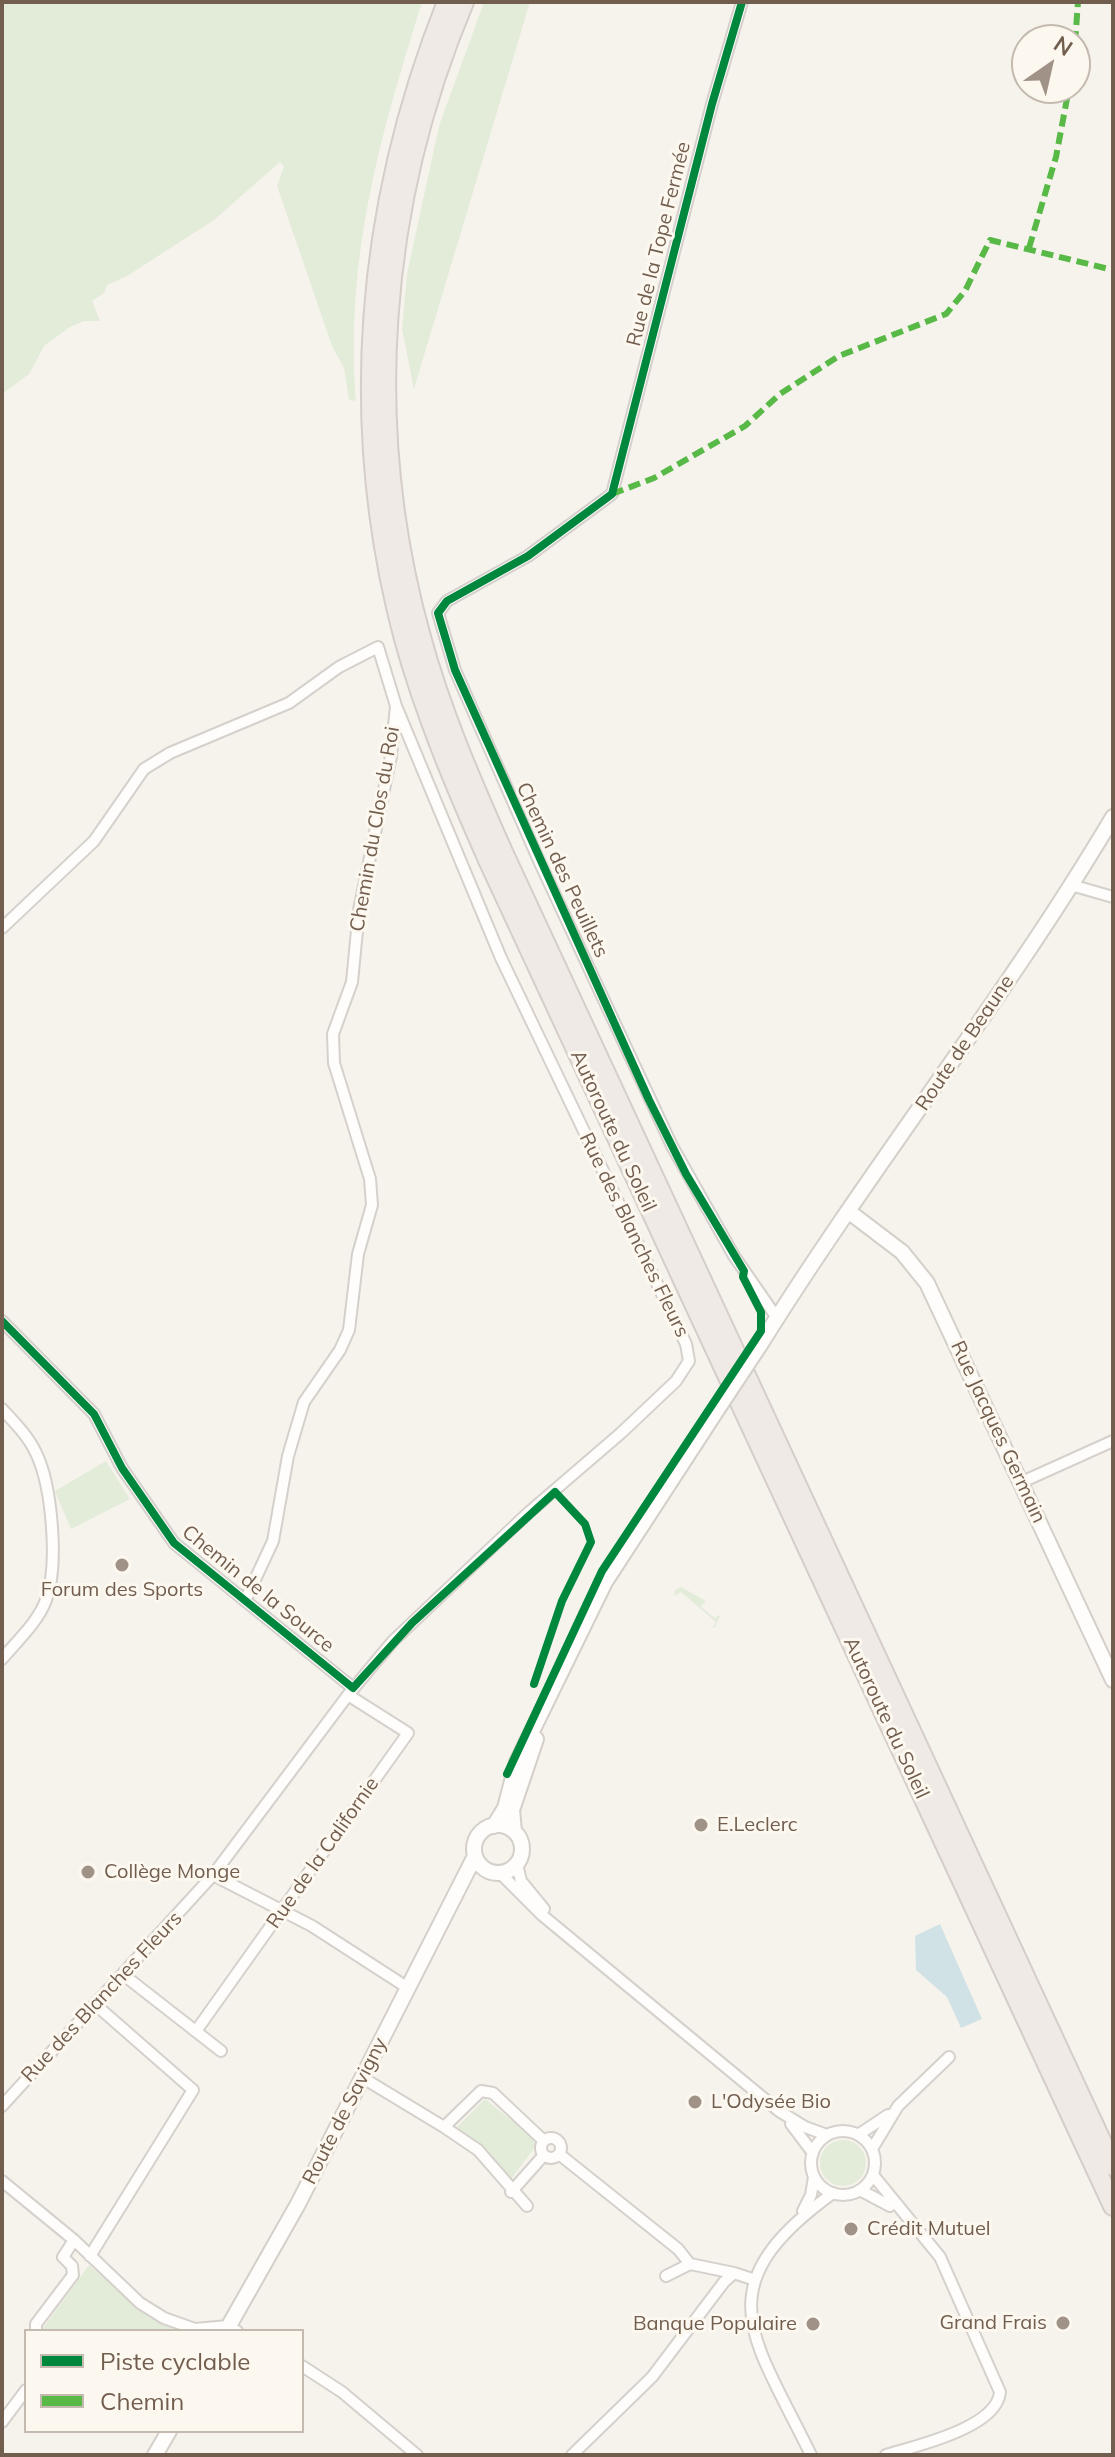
<!DOCTYPE html>
<html>
<head>
<meta charset="utf-8">
<style>
	body { margin:0 }
	#map { position:relative; width:1115px; height:2457px; overflow:hidden; background:#f6f3ed; font-family:Mulish,sans-serif }
	canvas { display:block }
	.frame { position:absolute; inset:0; border:4px solid #725e4f; pointer-events:none }
	.legend { position:absolute; left:24px; top:2329px; width:280px; height:104px; box-sizing:border-box; background:#fdf8ef; border:2px solid #c5baaf; margin:0; padding:10px 14px; list-style:none; font-size:24px; color:#725e4f }
	.legend li { display:flex; align-items:center; gap:16px; height:40px }
	.legend b { width:40px; border:2px solid #c5baaf }
	.north { position:absolute; left:1011px; top:24px; width:80px; height:80px; box-sizing:border-box; background:#fdf8ef; border:2px solid #c5baaf; border-radius:50%; rotate:34deg; font-size:22px; font-weight:700; line-height:32px; text-align:center; color:#725e4f }
	.north::after { content:''; display:block; margin:auto; width:28px; height:36px; background:#a09286; clip-path:polygon(50% 0,100% 100%,50% 72%,0 100%) }
</style>
</head>
<body>
<div id="map">
<canvas width="1115" height="2457"></canvas>
<div class="frame"></div>
<ul class="legend">
<li><b style="height:10px;background:#00873e"></b>Piste cyclable</li>
<li><b style="height:10px;background:#58b947"></b>Chemin</li>
</ul>
<div class="north">N</div>
</div>
<script>
const ctx = document.querySelector('canvas').getContext('2d');
ctx.lineJoin = 'round';
function paint(path, color) { ctx.fillStyle = color; ctx.fill(path, 'evenodd'); }
function stroke(path, color, width, dash) { ctx.strokeStyle = color; ctx.lineWidth = width; ctx.lineCap = dash ? 'butt' : 'round'; ctx.setLineDash(dash || []); ctx.stroke(path); }
function label(font, color, halo, rows, align = 'center') {
  ctx.font = font + ' Mulish,sans-serif'; ctx.lineWidth = 6; ctx.setLineDash([]); ctx.textBaseline = 'middle'; ctx.strokeStyle = halo; ctx.fillStyle = color; for (const [text, x, y, turn = 0] of rows) {
    ctx.save(); ctx.translate(x, y); ctx.rotate((+turn || 0) * Math.PI / 180); ctx.textAlign = isNaN(turn) ? turn : align; if (halo) ctx.strokeText(text, 0, 0); ctx.fillText(text, 0, 0); ctx.restore();
  }
}
paint(new Path2D(`
	M 2,2 L 422,2 C 380,137 345,257 356,401 L 349,400 L 344,368 L 332,346 L 277,186 L 284,166 L 280,162 L 214,220 L 127,276 L 107,285 L 104,293 L 92,301 L 100,321 L 84,321 L 70,327 L 44,346 L 29,374 L 2,394 Z
	M 484,2 L 530,2 L 414,389 L 402,329 L 407,274 L 439,126 Z
	M 106,1461 L 130,1499 L 71,1529 L 55,1491 Z
	M 681,1587 L 706,1601 L 701,1607 L 715,1618 L 721,1614 L 715,1627 L 712,1628 L 716,1622 L 681,1592 L 674,1596 L 675,1590 Z
	M 485,2099 L 531,2136 L 536,2146 L 508,2183 L 455,2129 Z
	M820 2163a23 23 0 1 1 46 0a23 23 0 1 1-46 0Z
	M 89,2265 L 140,2311 L 178,2331 L 41,2331 Z`), '#e3ecd9');
paint(new Path2D(`
	M 940,1924 L 982,2019 L 961,2028 L 947,1997 L 916,1970 L 915,1936 Z`), '#d0e2e5');
const minor = new Path2D(`
	M 742,2 L 712,104 L 612,494 L 528,556 L 447,601 L 438,613 L 455,670 L 540,863 L 672,1146 L 734,1256 L 777,1318
	M 1071,885 L 1113,897
	M 2,928 L 94,841 L 144,769 L 170,753 L 289,703 L 339,667 L 378,647 L 396,706 L 391,756 L 359,910 L 352,982 L 333,1034 L 334,1063 L 370,1179 L 372,1205 L 358,1254 L 349,1330 L 340,1350 L 304,1402 L 288,1456 L 273,1541 L 245,1601
	M 2,1321 L 94,1414 L 122,1468 L 174,1543 L 353,1688
	M 2,1409 C 15,1423 28,1436 36,1453 C 52,1486 59,1565 46,1600 C 38,1622 17,1641 2,1659
	M 1022,1482 L 1113,1441
	M 517,1864 L 521,1881 L 544,1909
	M 500,1873 L 542,1915 L 779,2111 L 805,2127 L 827,2135
	M 213,1875 L 312,1926 L 408,1988
	M 125,1976 L 221,2051
	M 196,2031 L 408,1733 L 348,1695
	M 363,2078 L 444,2127 L 481,2091 L 493,2093 L 544,2141
	M 2,2106 L 213,1875 L 348,1695 L 393,1641 L 528,1513 L 621,1433 L 676,1381 L 689,1361 L 686,1344 L 501,958 L 396,706
	M 791,2124 L 813,2153
	M 444,2127 L 478,2150 L 527,2206
	M811 2163a32 32 0 1 1 64 0a32 32 0 1 1-64 0Z
	M 858,2135 L 888,2115
	M541 2148a10 10 0 1 1 20 0a10 10 0 1 1-20 0Z
	M 872,2149 L 898,2106 L 949,2057
	M 559,2154 L 678,2249 L 690,2264 L 734,2273
	M 873,2175 L 940,2257 L 1000,2392 C 997,2428 915,2446 886,2455
	M 2,2181 L 74,2240 L 140,2303 L 164,2318 L 195,2329 L 228,2326 L 237,2331
	M 860,2190 L 890,2206
	M 511,2192 L 544,2155
	M 803,2211 L 811,2195 L 814,2177
	M 90,2256 L 193,2090 L 97,2006
	M 666,2276 L 690,2264
	M 36,2331 L 36,2324 L 73,2275 L 72,2266 L 63,2257 L 74,2240
	M 302,2366 L 342,2392 L 417,2455
	M 2,2422 L 26,2390
	M 572,2455 L 652,2377 L 724,2282 L 734,2273 L 752,2279
	M 811,2455 C 753,2336 703,2287 833,2193`);
const secondary = new Path2D(`
	M 848,1211 L 902,1252 L 927,1283 L 1113,1680
	M 760,1345 C 872,1165 1005,999 1113,817
	M474 1849a24 24 0 1 1 48 0a24 24 0 1 1-48 0Z
	M 494,1826 L 505,1808 L 517,1762 L 605,1582 L 715,1413
	M 514,1831 L 512,1810 L 536,1739
	M 226,2331 L 298,2204 L 475,1856
	M 155,2455 L 169,2431`);
const motorway = new Path2D(`
	M 447,2 C 365,207 347,425 404,639 C 425,715 456,788 488,860 L 1113,2206
	M 464,2 C 379,204 362,426 421,637 C 441,711 472,782 503,852 L 1113,2166`);
stroke(minor, '#d5d0cb', 14);
stroke(secondary, '#d4cfc8', 18);
stroke(motorway, '#d5cec8', 22);
stroke(minor, '#fefdfc', 10);
stroke(secondary, '#fefdfc', 14);
stroke(motorway, '#f0eae6', 18);
const secondaryBridge = new Path2D(`
	M 715,1413 L 760,1345`);
stroke(secondaryBridge, '#d4cfc8', 18, []);
stroke(secondaryBridge, '#fefdfc', 14);
stroke(new Path2D(`
	M 1075,43 L 1078,2
	M 1029,248 L 1056,157 L 1069,88
	M 612,494 L 654,478 L 745,426 L 780,394 L 839,356 L 946,314 L 965,291 L 990,240 L 1113,270`), '#58b947', 6, [12, 6]);
stroke(new Path2D(`
	M 2,1321 L 94,1414 L 122,1468 L 174,1543 L 353,1688 L 412,1623 L 555,1492 L 585,1524 L 591,1542 L 562,1601 L 534,1684
	M 507,1774 L 602,1571 L 761,1331 L 761,1312 L 743,1277 L 744,1271 L 686,1174 L 649,1100 L 455,670 L 438,613 L 447,601 L 528,556 L 612,494 L 712,104 L 742,2`), '#00873e', 8);
for (const [x, y, r, color] of [
	[122,1565,8,"#a09286"],
	[701,1825,8,"#a09286"],
	[88,1872,8,"#a09286"],
	[695,2102,8,"#a09286"],
	[851,2229,8,"#a09286"],
	[1063,2323,8,"#a09286"],
	[813,2324,8,"#a09286"]
]) { const dot = new Path2D(); dot.arc(x, y, r, 0, 2 * Math.PI); ctx.fillStyle = color; ctx.fill(dot); stroke(dot, '#fdf8ef', 3); }
label('20px', '#725e4f', '#fdf8ef', [
	["Rue de la Tope Fermée",659,244,-76],
	["Chemin du Clos du Roi",375,829,-80],
	["Chemin des Peuillets",562,870,65],
	["Route de Beaune",965,1043,-56],
	["Autoroute du Soleil",613,1131,65],
	["Rue des Blanches Fleurs",634,1235,64],
	["Rue Jacques Germain",998,1432,65],
	["Chemin de la Source",258,1589,39],
	["Autoroute du Soleil",886,1718,65],
	["Rue de la Californie",323,1853,-55],
	["Rue des Blanches Fleurs",102,1997,-47],
	["Route de Savigny",345,2111,-63]
]);
label('20px', '#725e4f', '#fdf8ef', [
	["Forum des Sports",122,1590,"center"],
	["E.Leclerc",717,1825],
	["Collège Monge",104,1872],
	["L'Odysée Bio",711,2102],
	["Crédit Mutuel",867,2229],
	["Grand Frais",1047,2323,"right"],
	["Banque Populaire",797,2324,"right"]
], 'left');
</script>
</body>
</html>
